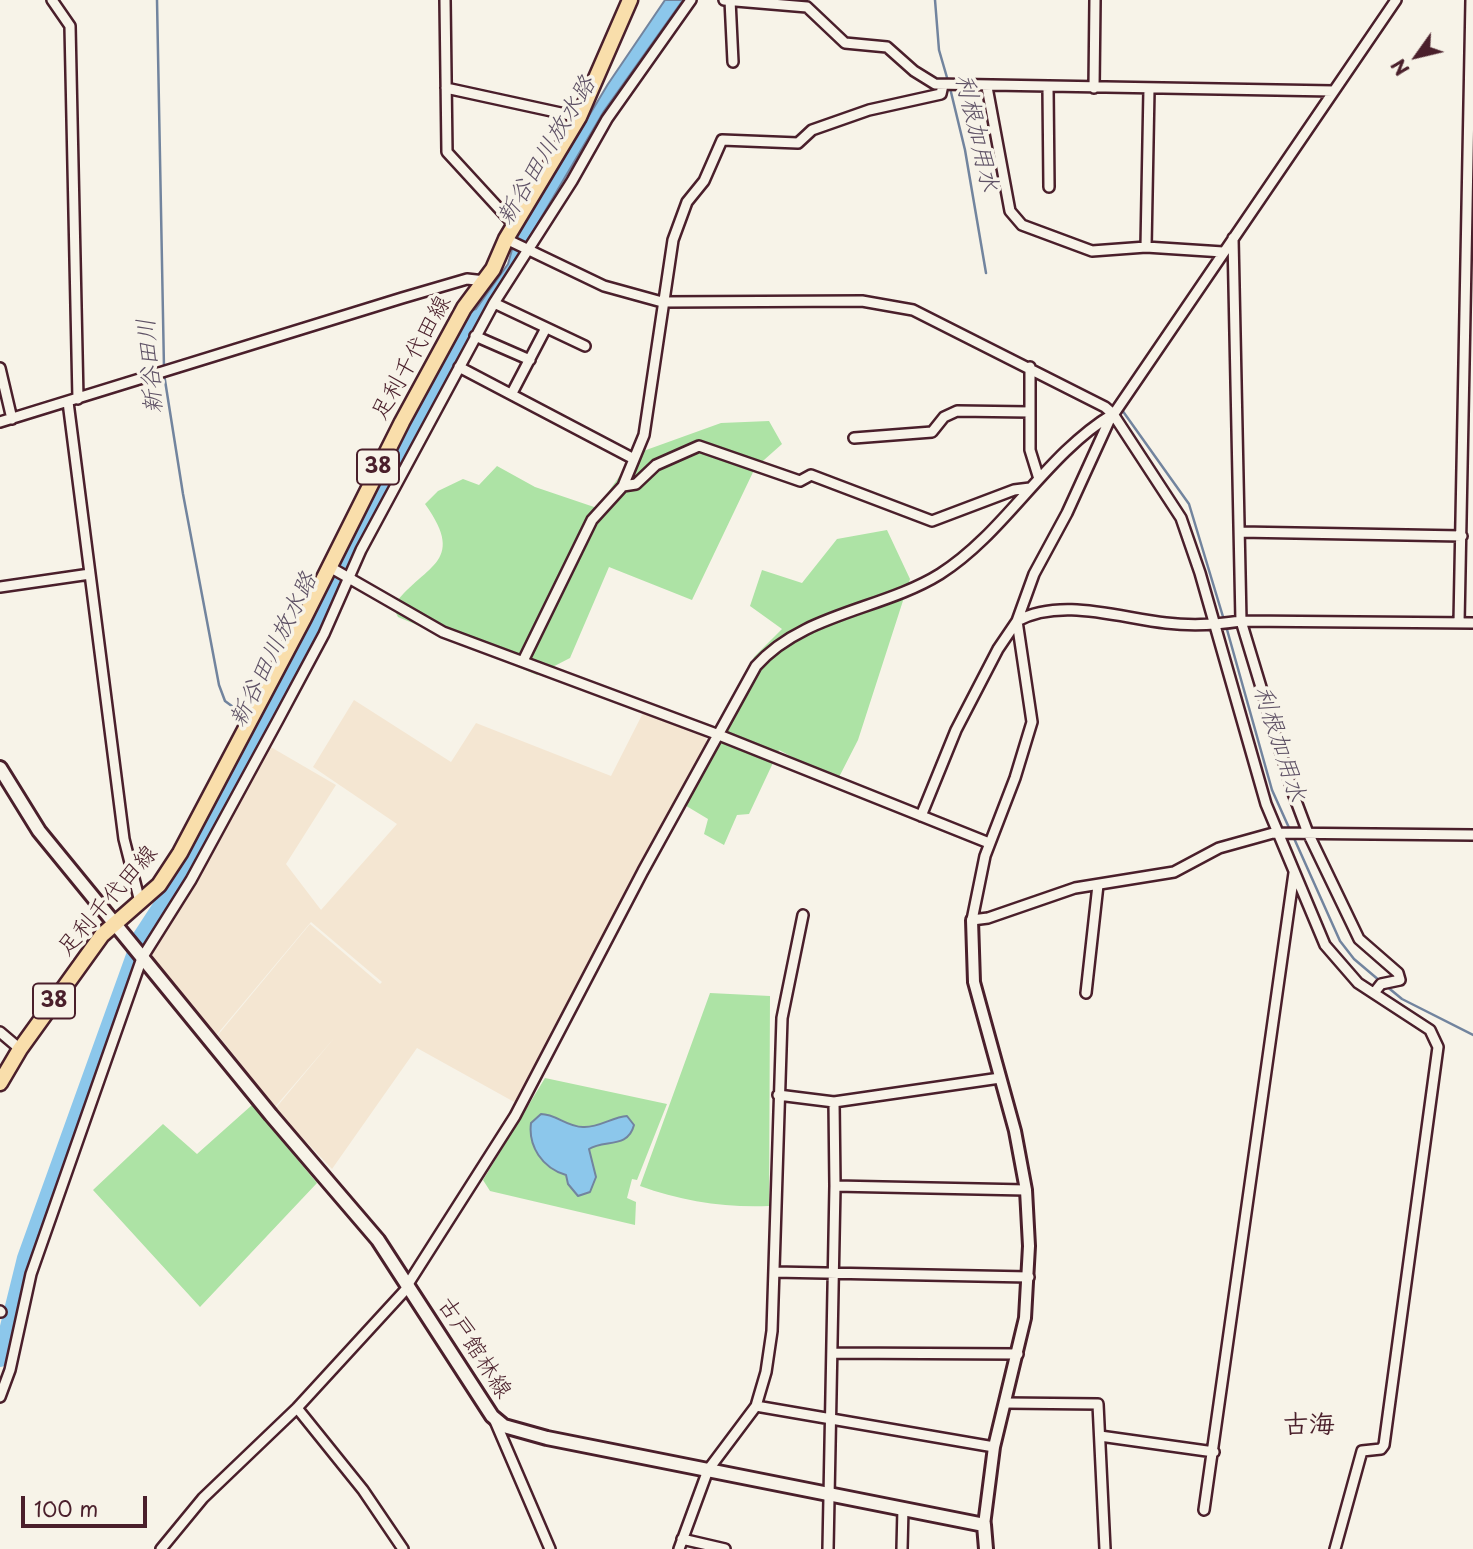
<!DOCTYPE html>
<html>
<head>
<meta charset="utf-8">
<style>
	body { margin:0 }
	#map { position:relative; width:1473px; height:1549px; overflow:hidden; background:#f7f3e8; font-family:"Playpen Sans",sans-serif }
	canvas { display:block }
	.north { position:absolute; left:1382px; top:21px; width:70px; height:70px; -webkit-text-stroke:5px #f7f3e8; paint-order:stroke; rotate:236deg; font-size:19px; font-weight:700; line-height:28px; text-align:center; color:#4a1f2b }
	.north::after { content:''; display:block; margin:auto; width:24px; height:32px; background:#4a1f2b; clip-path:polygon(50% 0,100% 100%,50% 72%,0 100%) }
	.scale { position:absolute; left:21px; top:1496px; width:126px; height:32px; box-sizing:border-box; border:4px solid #4a1f2b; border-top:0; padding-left:9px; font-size:21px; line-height:24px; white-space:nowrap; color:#4a1f2b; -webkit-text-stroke:5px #f7f3e8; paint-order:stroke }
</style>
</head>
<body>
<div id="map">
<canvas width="1473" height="1549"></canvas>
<div class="north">N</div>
<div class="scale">100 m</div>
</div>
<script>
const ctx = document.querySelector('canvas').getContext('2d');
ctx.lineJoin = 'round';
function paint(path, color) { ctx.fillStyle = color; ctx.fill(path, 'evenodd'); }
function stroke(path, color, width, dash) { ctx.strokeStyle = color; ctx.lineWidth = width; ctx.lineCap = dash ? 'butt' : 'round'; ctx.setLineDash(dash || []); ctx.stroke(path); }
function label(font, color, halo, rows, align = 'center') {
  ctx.font = font + ' "Playpen Sans","Klee One",sans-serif'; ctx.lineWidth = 7; ctx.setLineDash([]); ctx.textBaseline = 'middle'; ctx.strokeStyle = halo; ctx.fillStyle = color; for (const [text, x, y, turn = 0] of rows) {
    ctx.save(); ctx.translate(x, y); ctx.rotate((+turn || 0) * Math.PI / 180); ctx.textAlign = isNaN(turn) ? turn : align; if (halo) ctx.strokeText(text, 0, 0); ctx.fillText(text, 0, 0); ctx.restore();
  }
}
paint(new Path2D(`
	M 354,700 L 451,762 L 476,723 L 611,776 L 644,711 L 704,734 L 709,747 L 516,1103 L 417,1048 L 332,1169 L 275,1109 L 335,1037 L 275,1107 L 218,1035 L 310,924 L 380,984 L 382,982 L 311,922 L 214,1038 L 147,954 L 269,746 L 336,785 L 286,864 L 321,910 L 397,824 L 313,767 Z`), '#f4e6d2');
paint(new Path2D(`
	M 769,421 L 782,444 L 755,468 L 692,600 L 609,567 L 570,658 L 537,675 L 398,617 L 393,607 C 421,565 469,565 425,504 L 438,491 L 463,479 L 479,485 L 497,466 L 535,487 L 597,508 L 635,454 L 721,423 Z
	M 887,530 L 910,579 L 858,740 L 837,781 L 779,750 L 749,814 L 737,815 L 724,845 L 704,834 L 708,819 L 683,804 L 714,747 L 754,657 L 782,629 L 750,606 L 762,570 L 802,583 L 837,539 Z
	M 710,993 L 770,996 L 769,1206 C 726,1208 681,1201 640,1186 Z
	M 545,1078 L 667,1104 L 637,1180 L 632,1179 L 627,1198 L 636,1202 L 635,1225 L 490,1191 L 483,1180 Z
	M 252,1105 L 317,1183 L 200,1307 L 93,1190 L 163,1124 L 197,1154 Z`), '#ade3a5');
const water = new Path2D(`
	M 665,0 L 683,0 L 604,111 L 465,347 L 454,339 L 470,311 L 476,309 L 508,264 L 515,239 L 608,84 Z
	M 541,1114 C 556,1114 567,1127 583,1127 C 599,1128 612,1117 627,1116 L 634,1125 C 628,1149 604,1139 589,1149 L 596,1177 L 590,1192 L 578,1196 L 568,1184 L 566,1175 C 542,1168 528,1146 531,1123 Z`);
paint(water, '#8cc7eb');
stroke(water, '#72849e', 2);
stroke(new Path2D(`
	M 157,0 L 164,368
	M 935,0 L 939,50 L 948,81
	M 950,88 L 965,150 L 986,273
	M 164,374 L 183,494 L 219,685 L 225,701 L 244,715
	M 1122,410 L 1189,504 L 1224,620
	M 1226,626 L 1272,790 L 1290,830
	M 1293,836 L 1340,941 L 1354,959 L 1380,981
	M 1385,985 L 1402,999 L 1473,1035`), '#72849e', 2.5);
stroke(new Path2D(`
	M 0,1359 L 25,1258 L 141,936 L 186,867 L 278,698 L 336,577 L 468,327`), '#8cc7eb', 16);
const minor = new Path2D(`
	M 52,0 L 70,26 L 78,399
	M 445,0 L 447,152 L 515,226
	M 724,0 L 807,7 L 845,43 L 887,47 L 914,71 L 935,84 L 1333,91
	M 730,0 L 733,62
	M 987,87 L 1010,211 L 1022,225 L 1092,251 L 1146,247 L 1223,252
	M 446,88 L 579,117
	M 1048,88 L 1049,187
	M 1094,88 L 1095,0
	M 1233,238 L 1241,621 L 1293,793 L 1308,833 L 1359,939 L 1398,973 L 1400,980 L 1381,984 L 1374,993
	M 506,239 L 604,286 L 662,302 L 862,301 L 913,310 L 1105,407 L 1113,414 L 1181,518 L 1200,573 L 1266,804 L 1325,945 L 1358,983 L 1430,1030 L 1438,1047 L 1384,1445 L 1381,1449 L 1362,1451 L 1335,1549
	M 1146,247 L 1149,89
	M 494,303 L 585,346
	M 475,336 L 530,360
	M 459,367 L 634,459
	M 1030,367 L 1030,450 L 1039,479
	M 0,368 L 12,419
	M 512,393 L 546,328
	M 68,402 L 124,839 L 140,902
	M 0,422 L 402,298 L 467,279 L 485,281
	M 854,438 L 932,432 L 944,417 L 957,411 L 1030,412
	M 623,486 L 636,484 L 656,465 L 699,446 L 800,481 L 811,475 L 932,521 L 1014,490 L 1030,488
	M 1240,532 L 1462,536
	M 328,566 L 443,632 L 719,735 L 989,843
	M 0,587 L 90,574
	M 1017,621 L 1032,722 L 1015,778 L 985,856 L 972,920 L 988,918 L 1075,888 L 1174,872 L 1219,848 L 1273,833 L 1473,835
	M 1017,621 C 1061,597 1120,618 1166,623 C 1192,626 1215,625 1241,621 L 1473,623
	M 1459,623 L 1471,0
	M 523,661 L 592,520 L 623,486 L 644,435 L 673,240 L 687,202 L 704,181 L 722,140 L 798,143 L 812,130 L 869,110 L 941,94 L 943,85
	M 921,816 L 956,730 L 998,649 L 1017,621 L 1034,574 L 1067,513 L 1109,421 L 1396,0
	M 1086,993 L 1098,885
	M 0,1032 L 20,1049
	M 778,1095 L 834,1102 L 1000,1078
	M 835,1186 L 1026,1190
	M 774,1272 L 1029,1277
	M 408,1284 L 515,1116 L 643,871 L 756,666 C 803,613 882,610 940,574 C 1005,533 1046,454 1113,414
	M 0,1311 L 1,1312
	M 832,1353 L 1018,1354
	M 0,1397 L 10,1370 L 31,1274 L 142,958 L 191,880 L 278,720 L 324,634 L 361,550 L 494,303 L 572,181 L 607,119 L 691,0
	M 1005,1403 L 1098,1404 L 1105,1549
	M 756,1406 L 994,1447
	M 297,1408 L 363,1490 L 403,1549
	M 495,1421 L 550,1549
	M 1100,1436 L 1214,1452
	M 1204,1510 L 1294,873
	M 682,1539 L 725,1549
	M 161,1549 L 203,1498 L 297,1408 L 409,1286
	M 679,1549 L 708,1470 L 756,1406 L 766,1372 L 772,1331 L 782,1018 L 803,915
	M 828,1549 L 835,1186 L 834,1102
	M 902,1549 L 903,1508`);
const tertiary = new Path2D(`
	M 972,920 L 974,982 L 1015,1131 L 1026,1190 L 1029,1246 L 1025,1318 L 994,1447 L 984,1525`);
const secondary = new Path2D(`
	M 0,768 L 39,831 L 271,1115 L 378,1240 L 492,1416 L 504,1426 L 547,1438 L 984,1525 L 986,1549`);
const primary = new Path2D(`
	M 0,1083 L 20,1049 L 102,935 L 159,885 L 180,853 L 304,618 L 402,422 L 464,308 L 493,269 L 506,239 L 579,117 L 630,0`);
stroke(minor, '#4a1f2b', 14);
stroke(tertiary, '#4a1f2b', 16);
stroke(secondary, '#4a1f2b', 18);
stroke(primary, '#4a1f2b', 19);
stroke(minor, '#f7f3e8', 9);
stroke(tertiary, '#f7f3e8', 10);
stroke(secondary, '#f7f3e8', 12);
stroke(primary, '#f9deab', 14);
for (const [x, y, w] of [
	[378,467,42],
	[54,1001,42]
]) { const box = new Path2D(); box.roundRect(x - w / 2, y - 17.5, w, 35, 5); ctx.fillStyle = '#f7f3e8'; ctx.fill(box); stroke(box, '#4a1f2b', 2); }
label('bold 21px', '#4a1f2b', null, [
	["38",378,467],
	["38",54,1001]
]);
label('23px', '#4a1f2b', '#f7f3e8', [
	["足利千代田線",412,358,-61],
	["足利千代田線",108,901,-49],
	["古戸館林線",474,1348,57]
]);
label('italic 24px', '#5e5165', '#f7f3e8', [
	["利根加用水",976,133,77],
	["新谷田川放水路",547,151,-59],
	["新谷田川",151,366,-95],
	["新谷田川放水路",274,650,-64],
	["利根加用水",1279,744,72]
]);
label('bold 26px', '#4a1f2b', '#f7f3e8', [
	["古海",1309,1426]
]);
</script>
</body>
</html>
